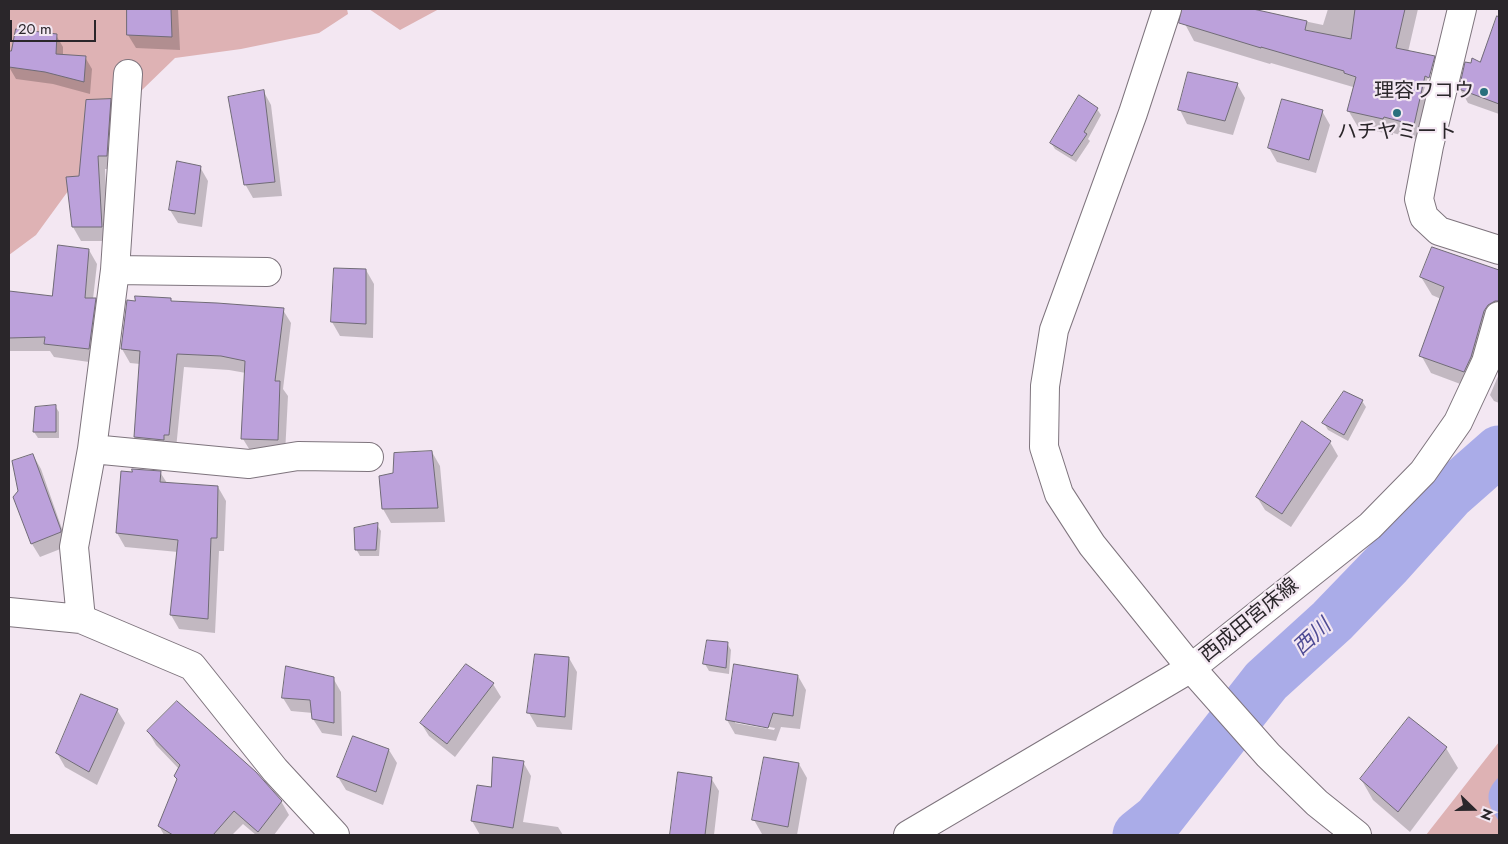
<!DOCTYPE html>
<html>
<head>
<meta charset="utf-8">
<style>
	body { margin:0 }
	#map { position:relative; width:1508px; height:844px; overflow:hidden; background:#f3e7f2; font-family:Jost,sans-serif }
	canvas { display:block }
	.frame { position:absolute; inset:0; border:10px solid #2a262a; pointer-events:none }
	.north { position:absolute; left:1448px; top:784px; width:50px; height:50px; -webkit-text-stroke:4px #f3e7f2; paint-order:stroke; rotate:112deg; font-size:14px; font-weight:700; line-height:20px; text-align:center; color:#2a262a }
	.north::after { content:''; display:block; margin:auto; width:18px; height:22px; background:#2a262a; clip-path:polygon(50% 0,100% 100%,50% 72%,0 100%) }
	.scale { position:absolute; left:10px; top:20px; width:86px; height:22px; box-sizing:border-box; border:2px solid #2a262a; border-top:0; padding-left:6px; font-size:15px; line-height:18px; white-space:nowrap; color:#2a262a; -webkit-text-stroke:4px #f3e7f2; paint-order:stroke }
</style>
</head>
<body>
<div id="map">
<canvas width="1508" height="844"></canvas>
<div class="frame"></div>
<div class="north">N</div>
<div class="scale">20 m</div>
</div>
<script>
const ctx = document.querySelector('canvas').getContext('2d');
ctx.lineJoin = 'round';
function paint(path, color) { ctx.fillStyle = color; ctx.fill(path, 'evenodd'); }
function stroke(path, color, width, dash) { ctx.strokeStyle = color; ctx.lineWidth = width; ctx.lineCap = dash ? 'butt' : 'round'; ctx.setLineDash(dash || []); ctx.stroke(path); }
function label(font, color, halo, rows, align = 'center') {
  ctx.font = font + ' Jost,"Noto Sans JP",sans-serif'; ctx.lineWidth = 4.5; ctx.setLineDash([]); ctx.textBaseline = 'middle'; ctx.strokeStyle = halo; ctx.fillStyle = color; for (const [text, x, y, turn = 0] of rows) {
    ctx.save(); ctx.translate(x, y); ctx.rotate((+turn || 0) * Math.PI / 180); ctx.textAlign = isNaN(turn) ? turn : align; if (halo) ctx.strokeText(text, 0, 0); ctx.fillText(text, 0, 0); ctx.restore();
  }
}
paint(new Path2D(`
	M 9,9 L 347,9 L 348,14 L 319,33 L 241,49 L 175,58 L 141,91 L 36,235 L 9,255 Z
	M 369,9 L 439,9 L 400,30 Z
	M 1499,742 L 1499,835 L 1426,835 Z`), '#deb2b4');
paint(new Path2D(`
	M 1499,777 L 1499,821 C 1487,805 1483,792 1499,777 Z`), '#aaace8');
paint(new Path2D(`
	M 128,9 L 178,9 L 180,50 L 136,48 L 128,35 Z
	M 1189,9 L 1247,9 L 1323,25 L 1328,9 L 1418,9 L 1408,52 L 1430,71 L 1423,93 L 1431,107 L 1424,141 L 1393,133 L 1393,135 L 1358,127 L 1348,110 L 1354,89 L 1353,87 L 1271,63 L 1270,64 L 1194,41 L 1185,24 Z
	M 1494,28 L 1499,30 L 1499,114 L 1468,103 L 1460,89 L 1481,63 Z
	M 56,35 L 63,47 L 63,56 L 85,57 L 92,69 L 90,94 L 53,84 L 16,79 L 9,67 L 9,52 L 12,53 Z
	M 1237,84 L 1245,98 L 1233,135 L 1187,124 L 1180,110 Z
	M 264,92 L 271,105 L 282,196 L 253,198 L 245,184 Z
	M 110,100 L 118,114 L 114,169 L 105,169 L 109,241 L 81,241 L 73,227 L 67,178 L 80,177 Z
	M 1097,109 L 1101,115 L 1088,139 L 1090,141 L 1076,162 L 1055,149 L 1051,143 Z
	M 1322,111 L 1330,125 L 1316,173 L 1277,162 L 1269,148 Z
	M 200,167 L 208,181 L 202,227 L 178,223 L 170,210 Z
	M 1433,249 L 1499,271 L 1499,322 L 1471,388 L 1431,373 L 1421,355 L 1441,299 L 1432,295 L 1421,277 Z
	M 89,250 L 97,264 L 93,299 L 95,299 L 103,313 L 96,363 L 54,357 L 50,351 L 9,351 L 9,293 L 53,297 Z
	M 366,270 L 374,284 L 373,338 L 340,336 L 332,322 Z
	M 170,299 L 172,302 L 283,310 L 291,323 L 283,389 L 288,396 L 285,454 L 251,452 L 243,439 L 246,373 L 229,370 L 184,367 L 176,449 L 143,451 L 135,437 L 140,364 L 130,363 L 122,349 Z
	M 1499,374 L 1499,403 L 1494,401 L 1490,395 Z
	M 1362,401 L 1366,407 L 1348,441 L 1328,430 L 1324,423 Z
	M 55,406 L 59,412 L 59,438 L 38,438 L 34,432 Z
	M 1330,442 L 1338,456 L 1291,527 L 1265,510 L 1257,497 Z
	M 432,452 L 440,466 L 445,522 L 391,523 L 383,509 Z
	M 33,455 L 41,469 L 68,546 L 40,557 L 32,544 L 15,497 L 19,491 Z
	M 160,472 L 167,483 L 218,487 L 226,501 L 224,551 L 219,551 L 215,633 L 179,629 L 171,615 L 178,552 L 125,547 L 117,533 Z
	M 377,525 L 381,531 L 379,556 L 360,556 L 356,549 Z
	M 727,643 L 731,650 L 729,674 L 709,671 L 705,664 Z
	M 536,655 L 569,658 L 577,672 L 572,730 L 537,727 L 529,713 Z
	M 798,676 L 806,690 L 800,729 L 781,727 L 776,741 L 735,734 L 727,720 ZM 735,721 L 775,728 L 774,730 L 735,723 Z
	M 333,678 L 341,692 L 342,736 L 322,733 L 313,719 L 313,713 L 291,711 L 283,698 Z
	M 493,684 L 501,697 L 455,757 L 429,736 L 421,723 Z
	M 117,710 L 125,723 L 97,785 L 65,767 L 57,753 Z
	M 148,731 L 281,801 L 289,815 L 274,835 L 256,835 L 243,824 L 232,835 L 164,835 L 159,826 L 178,780 L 179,769 L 156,745 Z
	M 1446,748 L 1458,768 L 1410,832 L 1373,800 L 1361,779 Z
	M 389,750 L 397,763 L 383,805 L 346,790 L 338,777 Z
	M 523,762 L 531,776 L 523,822 L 558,827 L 563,835 L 480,835 L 472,821 L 492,789 Z
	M 799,764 L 807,778 L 797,835 L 770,835 L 762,834 L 754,820 Z
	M 679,773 L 711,778 L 719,791 L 714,835 L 671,835 Z`), '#0003');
stroke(new Path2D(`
	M 1138,835 L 1158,819 L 1266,681 L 1332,621 L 1388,563 L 1450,494 L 1499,451`), '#aaace8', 51);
const building = new Path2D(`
	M 127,9 L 171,9 L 172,37 L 127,35 Z
	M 1182,9 L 1253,9 L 1307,21 L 1305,30 L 1351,39 L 1355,9 L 1405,9 L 1396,48 L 1435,56 L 1429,78 L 1425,76 L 1414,125 L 1384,117 L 1383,119 L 1347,111 L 1356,77 L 1344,73 L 1344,71 L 1261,47 L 1261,48 L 1179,23 Z
	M 1497,16 L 1499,17 L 1499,104 L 1459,89 L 1465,62 L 1471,63 L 1472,58 L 1480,62 Z
	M 16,29 L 57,34 L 56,54 L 86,56 L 84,82 L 45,72 L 9,67 L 9,51 L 11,51 Z
	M 1188,72 L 1238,83 L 1225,121 L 1178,110 Z
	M 264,90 L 275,182 L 244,185 L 228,97 Z
	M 1079,95 L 1098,108 L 1084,132 L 1087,134 L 1072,156 L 1050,143 Z
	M 111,99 L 107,156 L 98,156 L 102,227 L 72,227 L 66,177 L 79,176 L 86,100 Z
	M 1282,99 L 1323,110 L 1309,160 L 1268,148 Z
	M 177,161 L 201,166 L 195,214 L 169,210 Z
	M 58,245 L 89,249 L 85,298 L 96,298 L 89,349 L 44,344 L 45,337 L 9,338 L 9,291 L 52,296 Z
	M 1432,247 L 1499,270 L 1499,301 L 1495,301 L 1488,305 L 1484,311 L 1471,357 L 1464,372 L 1419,356 L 1444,287 L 1420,277 Z
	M 334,268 L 366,269 L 366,324 L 331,322 Z
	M 135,296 L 171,298 L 171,301 L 217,303 L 284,308 L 275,381 L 280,381 L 278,440 L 241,439 L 245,361 L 221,356 L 177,354 L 169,435 L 164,435 L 164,440 L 134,437 L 140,351 L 121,349 L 127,300 L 135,301 Z
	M 1344,391 L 1363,400 L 1344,435 L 1322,423 Z
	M 56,405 L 56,432 L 33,432 L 35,407 Z
	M 1302,421 L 1331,441 L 1282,514 L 1256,497 Z
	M 432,451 L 438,508 L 382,509 L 379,476 L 393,473 L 394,453 Z
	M 33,454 L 61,530 L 61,532 L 31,544 L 13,497 L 18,491 L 12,461 Z
	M 132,469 L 161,471 L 160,482 L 218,486 L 217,538 L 211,538 L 208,619 L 170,615 L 178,540 L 116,533 L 121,471 L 132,472 Z
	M 378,523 L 376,550 L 355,550 L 354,528 Z
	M 707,640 L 728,642 L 726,668 L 703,664 Z
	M 535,654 L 569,657 L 565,717 L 527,713 Z
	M 466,664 L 494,683 L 447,744 L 420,723 Z
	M 734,664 L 798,675 L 793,716 L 773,713 L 768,728 L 726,720 Z
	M 286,666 L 334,677 L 334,723 L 312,719 L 310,700 L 282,698 Z
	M 81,694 L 118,709 L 89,772 L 56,753 Z
	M 177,701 L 256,772 L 282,801 L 258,832 L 234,811 L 213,835 L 173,835 L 158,826 L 177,779 L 174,776 L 180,765 L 147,731 Z
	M 1409,717 L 1447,747 L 1398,812 L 1360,779 Z
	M 353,736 L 389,749 L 376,792 L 337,777 Z
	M 493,757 L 524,761 L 513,828 L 471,821 L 477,785 L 491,787 Z
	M 764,757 L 799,763 L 788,827 L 752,820 Z
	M 678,772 L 712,777 L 705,835 L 670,835 Z`);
paint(building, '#bca1db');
stroke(building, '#706b76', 1);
const street = new Path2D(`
	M 1167,9 L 1133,113 L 1054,330 L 1045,386 L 1044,447 L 1059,494 L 1092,545 L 1191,668
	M 128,74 L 115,270 L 92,449 L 74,547 L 81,619 L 192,666 L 275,770 L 335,835
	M 115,270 L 267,272
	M 92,449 L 249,464 L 298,456 L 369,457
	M 9,612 L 81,619`);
const secondary = new Path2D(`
	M 1462,9 L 1429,146 L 1419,199 L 1424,217 L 1439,231 L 1499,250
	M 1191,668 L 1268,755 L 1317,803 L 1357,835
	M 908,835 L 1191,668 L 1370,526 L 1423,472 L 1458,422 L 1486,362 L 1499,316`);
stroke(street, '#7e747d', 30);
stroke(secondary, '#7e747d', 30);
stroke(street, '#fff', 28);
stroke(secondary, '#fff', 28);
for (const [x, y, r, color] of [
	[1484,92,5,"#296f7d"],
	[1397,113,5,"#296f7d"]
]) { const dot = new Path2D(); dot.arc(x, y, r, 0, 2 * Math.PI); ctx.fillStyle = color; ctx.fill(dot); stroke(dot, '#f3e7f2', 2); }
label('20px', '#2a262a', '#f3e7f2', [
	["理容ワコウ",1474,92],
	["ハチヤミート",1397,133,"center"]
], 'right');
label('20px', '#2a262a', '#f3e7f2', [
	["西成田宮床線",1250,621,-39]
]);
label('italic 21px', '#4e4b94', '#f3e7f2', [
	["西川",1313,638,-43]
]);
</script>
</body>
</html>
